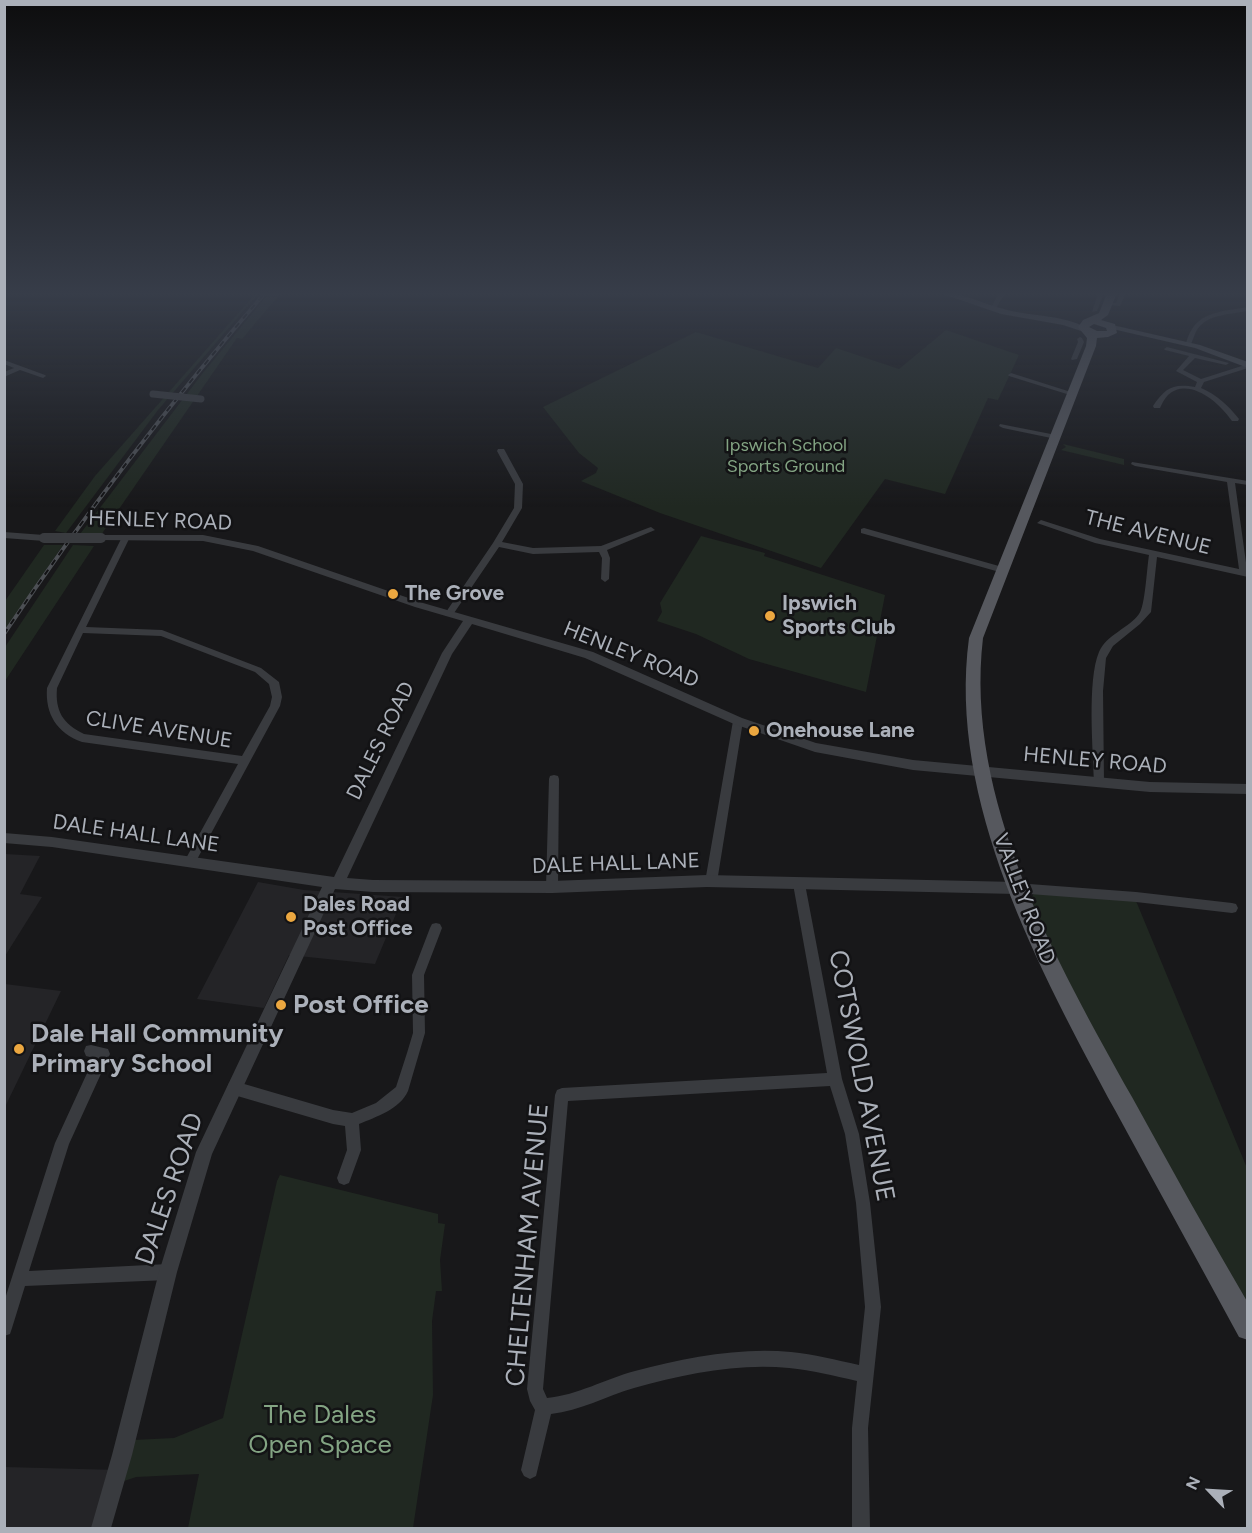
<!DOCTYPE html>
<html>
<head>
<meta charset="utf-8">
<style>
	body { margin:0 }
	#map { position:relative; width:1252px; height:1533px; overflow:hidden; background:#18181a; font-family:Figtree,sans-serif }
	canvas { display:block }
	.frame { position:absolute; inset:0; border:6px solid #abb0b9; pointer-events:none }
	.north { position:absolute; left:1180px; top:1461px; width:60px; height:60px; -webkit-text-stroke:4px #131315; paint-order:stroke; rotate:295deg; font-size:16px; font-weight:700; line-height:24px; text-align:center; color:#abb0b9 }
	.north::after { content:''; display:block; margin:auto; width:21px; height:27px; background:#abb0b9; clip-path:polygon(50% 0,100% 100%,50% 72%,0 100%) }
</style>
</head>
<body>
<div id="map">
<canvas width="1252" height="1533"></canvas>
<div class="frame"></div>
<div class="north">N</div>
</div>
<script>
const ctx = document.querySelector('canvas').getContext('2d');
ctx.lineJoin = 'round';
function paint(path, color) { ctx.fillStyle = color; ctx.fill(path, 'evenodd'); }
function stroke(path, color, width, dash) { ctx.strokeStyle = color; ctx.lineWidth = width; ctx.lineCap = dash ? 'butt' : 'round'; ctx.setLineDash(dash || []); ctx.stroke(path); }
function label(font, color, halo, rows, align = 'center') {
  ctx.font = font + ' Figtree,sans-serif'; ctx.lineWidth = 5; ctx.setLineDash([]); ctx.textBaseline = 'middle'; ctx.strokeStyle = halo; ctx.fillStyle = color; for (const [text, x, y, turn = 0] of rows) {
    ctx.save(); ctx.translate(x, y); ctx.rotate((+turn || 0) * Math.PI / 180); ctx.textAlign = isNaN(turn) ? turn : align; if (halo) ctx.strokeText(text, 0, 0); ctx.fillText(text, 0, 0); ctx.restore();
  }
}
paint(new Path2D(`
	M 5,854 L 40,856 L 20,894 L 42,897 L 5,956 Z
	M 258,882 L 304,890 L 403,897 L 375,964 L 289,955 L 264,1008 L 197,999 Z
	M 5,984 L 61,991 L 5,1107 L 4,984 Z
	M 5,1467 L 118,1470 L 101,1528 L 5,1528 Z`), '#242427');
paint(new Path2D(`
	M 256,293 L 259,293 L 158,410 L 66,533 L 55,531 L 95,476 Z
	M 269,293 L 281,293 L 242,339 L 237,338 L 101,535 L 80,534 L 202,374 Z
	M 946,330 L 1019,355 L 998,400 L 988,398 L 945,494 L 885,479 L 821,568 L 660,513 L 581,481 L 596,473 L 598,468 L 579,453 L 543,407 L 696,332 L 818,368 L 836,348 L 899,369 Z
	M 1063,444 L 1124,459 L 1124,465 L 1061,450 L 1066,447 Z
	M 701,536 L 765,553 L 764,556 L 885,595 L 866,692 L 749,659 L 696,634 L 657,621 L 662,612 L 660,603 Z
	M 44,545 L 63,545 L 5,631 L 5,601 Z
	M 73,545 L 94,546 L 5,681 L 5,647 Z
	M 1034,893 L 1136,901 L 1247,1168 L 1247,1307 C 1173,1175 1088,1039 1031,899 Z
	M 280,1175 L 438,1214 L 438,1223 L 445,1224 L 440,1260 L 442,1291 L 436,1291 L 432,1321 L 433,1395 L 413,1528 L 188,1528 L 199,1474 L 136,1477 L 118,1483 L 134,1440 L 174,1438 L 223,1418 L 277,1181 Z`), '#202821');
paint(new Path2D(`
	M 999,293 L 1005,293 L 995,310 L 991,310 L 990,309 Z
	M 1098,293 L 1104,293 L 1097,311 L 1092,312 Z
	M 1120,293 L 1126,293 L 1120,306 L 1106,305 L 1106,303 L 1116,303 Z
	M 1248,307 L 1248,311 C 1232,314 1211,314 1200,326 C 1195,331 1194,338 1191,344 L 1186,343 C 1195,311 1219,312 1248,307 Z
	M 1080,337 L 1082,338 L 1084,342 L 1077,359 L 1072,360 L 1071,359 L 1078,342 L 1077,339 Z
	M 1167,347 L 1229,363 L 1226,365 L 1195,358 L 1183,370 L 1201,379 L 1248,364 L 1248,368 L 1204,382 L 1201,388 C 1217,395 1228,405 1239,419 L 1238,421 L 1232,421 C 1220,403 1189,376 1168,395 C 1164,399 1162,404 1160,408 L 1154,408 L 1153,406 C 1165,388 1173,383 1195,387 L 1197,382 L 1176,371 L 1189,356 L 1165,350 L 1164,349 Z
	M 4,360 L 45,375 L 46,376 L 43,378 L 20,370 L 4,377 L 4,372 L 14,368 L 4,364 Z
	M 1011,373 L 1074,393 L 1076,394 L 1070,395 L 1009,376 L 1008,375 Z
	M 1000,424 L 1056,435 L 1060,437 L 1056,439 L 1003,428 L 999,426 Z
	M 498,449 L 504,449 L 523,484 L 522,508 L 502,542 L 533,548 L 601,546 L 648,528 L 651,527 L 655,530 L 607,550 L 610,558 L 609,579 L 605,582 L 601,579 L 602,558 L 599,552 L 533,554 L 499,547 L 452,616 L 446,616 L 444,614 L 446,612 L 493,543 L 514,508 L 515,484 L 497,451 Z
	M 1132,462 L 1248,481 L 1248,485 L 1235,483 L 1248,577 L 1157,557 L 1151,612 L 1140,624 L 1113,646 L 1106,658 L 1103,691 L 1104,782 L 1103,785 L 1095,785 L 1094,782 C 1093,750 1087,680 1099,652 C 1107,634 1128,629 1139,614 C 1145,607 1147,567 1149,555 L 1095,543 L 1037,523 L 1041,520 L 1100,539 L 1239,569 L 1227,482 L 1135,466 L 1131,464 Z
	M 864,528 L 1006,568 L 1007,570 L 1003,573 L 861,533 L 861,529 Z
	M 125,536 L 129,539 L 86,627 L 162,630 L 261,668 L 279,682 L 282,697 L 280,706 L 194,865 L 190,867 L 186,865 L 184,862 L 238,764 L 82,742 C 57,733 45,714 47,688 L 121,539 ZM 83,633 L 161,636 L 255,672 L 269,684 L 272,697 L 270,706 L 242,756 L 84,734 C 63,724 55,711 57,688 Z
	M 738,717 L 743,721 L 717,882 L 715,886 L 711,887 L 707,886 L 705,882 L 733,721 Z
	M 554,775 L 558,776 L 559,779 L 558,887 L 556,891 L 552,892 L 548,891 L 546,887 L 549,779 L 550,776 Z
	M 799,879 L 803,880 L 805,884 L 842,1079 L 859,1134 L 870,1203 L 881,1307 L 868,1428 L 870,1528 L 852,1528 L 852,1428 L 857,1381 C 835,1376 812,1370 789,1368 C 737,1363 684,1374 634,1388 C 606,1396 580,1411 551,1414 L 536,1476 L 530,1479 L 524,1476 L 521,1470 L 535,1410 L 530,1401 L 527,1389 L 555,1095 L 557,1090 L 562,1088 L 827,1073 L 793,884 L 795,880 ZM 830,1086 L 845,1134 L 856,1203 L 865,1307 L 859,1365 C 836,1360 814,1354 791,1352 C 739,1347 685,1358 635,1371 C 605,1379 578,1395 547,1398 L 543,1389 L 568,1101 Z
	M 1016,883 L 1136,892 L 1232,903 L 1236,904 L 1238,908 L 1236,912 L 1232,913 L 1136,902 L 1016,893 L 1012,892 L 1010,888 L 1012,884 Z
	M 436,923 L 440,924 L 442,928 L 424,975 L 425,1033 L 408,1091 C 400,1109 376,1117 359,1124 L 361,1150 L 349,1183 L 344,1185 L 339,1183 L 337,1178 L 347,1150 L 345,1126 L 333,1124 L 234,1095 L 229,1093 L 227,1088 L 229,1083 L 234,1081 L 333,1110 L 352,1113 L 376,1103 L 396,1087 L 407,1053 L 413,1033 L 412,975 L 430,928 L 432,924 Z
	M 91,1045 L 108,1049 L 110,1054 L 69,1144 L 29,1271 L 168,1264 L 173,1267 L 176,1272 L 173,1277 L 168,1280 L 25,1286 L 12,1328 L 10,1334 L 4,1336 L 4,1302 L 55,1143 L 94,1058 L 86,1056 L 84,1051 L 86,1046 Z`), '#393b3f');
paint(new Path2D(`
	M 4,532 L 44,535 L 49,538 L 44,541 L 4,538 Z
	M 101,535 L 203,535 L 258,546 L 423,603 L 593,652 L 742,718 L 816,743 L 913,760 L 1150,782 L 1248,784 L 1248,794 L 1150,792 L 913,770 L 815,752 L 734,724 L 585,658 L 472,624 L 452,654 L 347,878 L 373,880 L 552,881 L 707,875 L 1016,882 L 1021,884 L 1023,888 L 1021,892 L 1016,894 L 707,887 L 552,893 L 373,892 L 335,889 L 212,1154 L 177,1272 L 132,1455 L 111,1528 L 91,1528 L 112,1455 L 159,1272 L 196,1152 L 322,887 L 52,847 L 4,843 L 4,833 L 52,837 L 334,877 L 442,653 L 463,621 L 415,607 L 253,551 L 203,541 L 98,540 L 98,536 Z`), '#393b3f');
paint(new Path2D(`
	M 940,293 C 962,292 983,304 1004,309 C 1031,317 1068,314 1091,331 L 1087,333 L 1063,325 L 1001,314 Z
	M 1108,324 L 1200,345 L 1248,362 L 1248,368 L 1195,348 L 1108,328 Z`), '#474a4f');
paint(new Path2D(`
	M 1107,293 L 1117,293 L 1108,315 L 1101,320 L 1115,324 L 1117,333 L 1108,337 L 1097,338 L 1096,346 L 983,638 C 964,799 1056,961 1132,1097 C 1170,1166 1208,1235 1248,1303 L 1248,1340 L 1239,1337 C 1198,1261 1156,1186 1115,1110 C 1040,971 947,801 969,638 L 1086,346 L 1087,338 L 1078,327 L 1083,320 L 1099,313 ZM 1094,324 L 1106,328 L 1107,331 L 1097,331 L 1089,327 Z`), '#56585e');
const rail = new Path2D(`
	M 4,634 C 84,515 171,401 265,293`);
stroke(rail, '#4c4f54', 4);
stroke(rail, '#131315', 2, [6]);
stroke(new Path2D(`
	M 153,394 L 201,399`), '#393b3f', 7);
stroke(new Path2D(`
	M 44,538 L 101,538`), '#393b3f', 10);
const sky = ctx.createLinearGradient(0, 0, 0, 507);
sky.addColorStop(0, '#0d0d0e');
sky.addColorStop(0.58, '#373d49');
sky.addColorStop(1, '#373d4900');
ctx.fillStyle = sky;
ctx.fillRect(0, 0, 1252, 507);
for (const [x, y, r, color] of [
	[393,594,6,"#eba740"],
	[770,616,6,"#eba740"],
	[754,731,6,"#eba740"],
	[291,917,6,"#eba740"],
	[281,1005,6,"#eba740"],
	[19,1049,6,"#eba740"]
]) { const dot = new Path2D(); dot.arc(x, y, r, 0, 2 * Math.PI); ctx.fillStyle = color; ctx.fill(dot); stroke(dot, '#131315', 2); }
label('18px', '#83a483', '#131315', [
	["Ipswich School",786,446],
	["Sports Ground",786,467]
]);
label('21px', '#abb0b9', '#131315', [
	["HENLEY ROAD",160,521,2],
	["THE AVENUE",1148,533,14],
	["HENLEY ROAD",631,655,22],
	["CLIVE AVENUE",159,730,9],
	["DALES ROAD",381,741,-64],
	["HENLEY ROAD",1095,761,5],
	["DALE HALL LANE",136,834,8],
	["DALE HALL LANE",616,864,-2],
	["VALLEY ROAD",1024,899,69]
]);
label('bold 21px', '#abb0b9', '#131315', [
	["The Grove",405,594],
	["Ipswich",782,604],
	["Sports Club",782,628],
	["Onehouse Lane",766,731],
	["Dales Road",303,905],
	["Post Office",303,929]
], 'left');
label('bold 26px', '#abb0b9', '#131315', [
	["Post Office",293,1005],
	["Dale Hall Community",31,1034],
	["Primary School",31,1064]
], 'left');
label('26px', '#abb0b9', '#131315', [
	["COTSWOLD AVENUE",861,1076,79],
	["DALES ROAD",170,1189,-71],
	["CHELTENHAM AVENUE",528,1245,-85]
]);
label('26px', '#83a483', '#131315', [
	["The Dales",320,1415],
	["Open Space",320,1445]
]);
</script>
</body>
</html>
